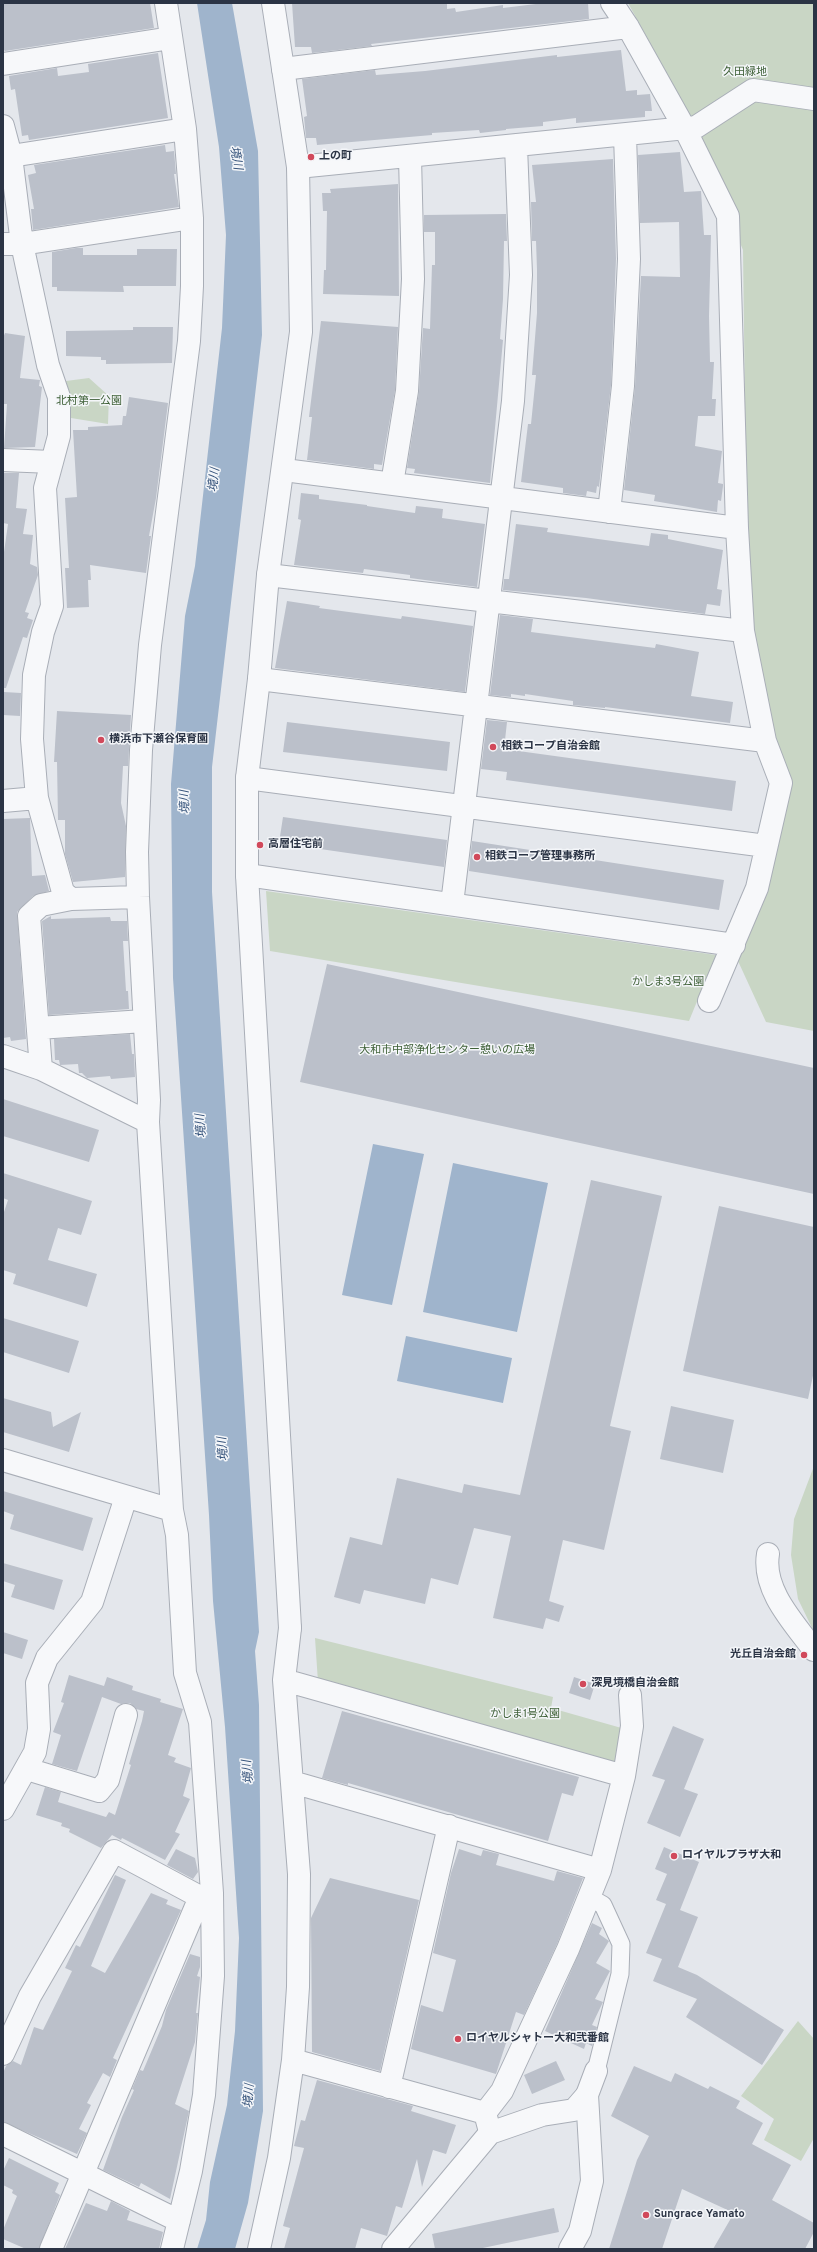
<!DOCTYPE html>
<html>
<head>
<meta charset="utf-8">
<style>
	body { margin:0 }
	#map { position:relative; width:817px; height:2252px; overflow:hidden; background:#e4e7ec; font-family:Overpass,sans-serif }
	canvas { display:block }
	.frame { position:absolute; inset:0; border:4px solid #2b3445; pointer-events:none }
</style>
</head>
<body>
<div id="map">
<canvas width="817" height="2252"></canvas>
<div class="frame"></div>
</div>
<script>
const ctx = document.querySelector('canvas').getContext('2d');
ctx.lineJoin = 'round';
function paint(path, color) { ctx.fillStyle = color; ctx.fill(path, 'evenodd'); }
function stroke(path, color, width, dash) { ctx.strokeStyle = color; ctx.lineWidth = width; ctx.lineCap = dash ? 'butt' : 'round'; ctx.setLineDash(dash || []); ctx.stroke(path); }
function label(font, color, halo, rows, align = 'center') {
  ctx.font = font + ' Overpass,"Noto Sans JP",sans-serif'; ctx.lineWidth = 3; ctx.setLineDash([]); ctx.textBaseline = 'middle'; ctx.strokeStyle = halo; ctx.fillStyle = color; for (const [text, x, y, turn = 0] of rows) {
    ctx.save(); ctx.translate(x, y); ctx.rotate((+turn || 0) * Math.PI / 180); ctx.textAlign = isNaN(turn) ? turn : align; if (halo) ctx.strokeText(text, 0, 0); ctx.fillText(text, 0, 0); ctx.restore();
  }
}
paint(new Path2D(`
	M 628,3 L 814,3 L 814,1031 L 766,1022 L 738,961 L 767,869 L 774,800 L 748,645 L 743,250 L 680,97 Z
	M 89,378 L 109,396 L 108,424 L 71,418 L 66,381 Z
	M 266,891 L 716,955 L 689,1021 L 270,951 Z
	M 814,1466 L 814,1632 L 798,1599 L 791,1555 L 794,1519 Z
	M 315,1638 L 553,1697 L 551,1708 L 625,1729 L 619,1767 L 318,1682 Z
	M 798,2021 L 814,2039 L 814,2138 L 801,2161 L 764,2140 L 774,2119 L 741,2096 Z`), '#c9d6c5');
paint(new Path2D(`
	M 197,3 L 232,3 L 258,151 L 262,335 L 212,767 L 212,892 L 259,1632 L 255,1651 L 259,1705 L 263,2111 L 248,2203 L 235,2249 L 197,2249 L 206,2220 L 210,2182 L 227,2105 L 235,2031 L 239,1938 L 225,1727 L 213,1601 L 209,1515 L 173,978 L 171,784 L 185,616 L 195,566 L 222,328 L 226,235 L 219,147 Z
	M 373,1144 L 424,1154 L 392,1305 L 342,1295 Z
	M 453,1163 L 548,1183 L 517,1332 L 423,1312 Z
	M 406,1336 L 512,1358 L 503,1403 L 397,1381 Z`), '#9fb4cc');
paint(new Path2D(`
	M 3,3 L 150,3 L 154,28 L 5,51 L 3,49 Z
	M 292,3 L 447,3 L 447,9 L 455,8 L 456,12 L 503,5 L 503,8 L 544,3 L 588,3 L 589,19 L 371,44 L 372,46 L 312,53 L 311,47 L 295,47 Z
	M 621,50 L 626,91 L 637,90 L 637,95 L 650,94 L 652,111 L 645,111 L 645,117 L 576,123 L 576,118 L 543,122 L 543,126 L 506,129 L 506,130 L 480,133 L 479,130 L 432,133 L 432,135 L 317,145 L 316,138 L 306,138 L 304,117 L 307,116 L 302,79 L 375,70 L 376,75 L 425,71 L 557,55 L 557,57 Z
	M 158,53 L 168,118 L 29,140 L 28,135 L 22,136 L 15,89 L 11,90 L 9,76 L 57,68 L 58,76 L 89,72 L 88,64 Z
	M 165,145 L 166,152 L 174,151 L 176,174 L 174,174 L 179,207 L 33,230 L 31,209 L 34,209 L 28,175 L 36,173 L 34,165 Z
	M 680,152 L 684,192 L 701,191 L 704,235 L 711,235 L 709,316 L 710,362 L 714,362 L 712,399 L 716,399 L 715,416 L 698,416 L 695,446 L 722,451 L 718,483 L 723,484 L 723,486 L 721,501 L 718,500 L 717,512 L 654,501 L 655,495 L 624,490 L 635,387 L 641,276 L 680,277 L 679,222 L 640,223 L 638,155 Z
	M 613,159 L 616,259 L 611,385 L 599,487 L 597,486 L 596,493 L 587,491 L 586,496 L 563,493 L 563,488 L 521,482 L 528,424 L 531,424 L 536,375 L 532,375 L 537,313 L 537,270 L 536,241 L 532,241 L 531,202 L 536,202 L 532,165 Z
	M 398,184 L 399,296 L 323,294 L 324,270 L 326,270 L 327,211 L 323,211 L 322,193 L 331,193 L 330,189 Z
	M 506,214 L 507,241 L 504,241 L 503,299 L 500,339 L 503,340 L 490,483 L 414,473 L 415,469 L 407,468 L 419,392 L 423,328 L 430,329 L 432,265 L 435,265 L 435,232 L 424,232 L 424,215 Z
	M 76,248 L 83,248 L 83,255 L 137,255 L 137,249 L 177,249 L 176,286 L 123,286 L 124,292 L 57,291 L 57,287 L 52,287 L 52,252 Z
	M 321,321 L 398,327 L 395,390 L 382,465 L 374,464 L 374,469 L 307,460 L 312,417 L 309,417 Z
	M 133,327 L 173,327 L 172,363 L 106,364 L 106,360 L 101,360 L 101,357 L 66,356 L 66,331 L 133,330 Z
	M 5,333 L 25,336 L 20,378 L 40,380 L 39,386 L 42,387 L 35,447 L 4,448 L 7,404 L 3,404 L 3,338 Z
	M 129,397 L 168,403 L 156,498 L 149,536 L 151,536 L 146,573 L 90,565 L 91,580 L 88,580 L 89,607 L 67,608 L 65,568 L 69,568 L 65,498 L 77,497 L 73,430 L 88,430 L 88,427 L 122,425 L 123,416 L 126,416 Z
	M 3,473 L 19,473 L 16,508 L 27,509 L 23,534 L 33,535 L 30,564 L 37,567 L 38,575 L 25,612 L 29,613 L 27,618 L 33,620 L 27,638 L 23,637 L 6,688 L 3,688 L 3,559 L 8,524 L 3,523 Z
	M 301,493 L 319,495 L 319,499 L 367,505 L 367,506 L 415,513 L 416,506 L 443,509 L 442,518 L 485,524 L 477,587 L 410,578 L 410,575 L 364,569 L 363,573 L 294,565 L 301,520 L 298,519 Z
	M 516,524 L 548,528 L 547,532 L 649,546 L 651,533 L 668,535 L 668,539 L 723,550 L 717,589 L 722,590 L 720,606 L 707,604 L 705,614 L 586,598 L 503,590 L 504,579 L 509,579 Z
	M 287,601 L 320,606 L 319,608 L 401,619 L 402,616 L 473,626 L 465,692 L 275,668 Z
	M 500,615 L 533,619 L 531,632 L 655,648 L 656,644 L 699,652 L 691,696 L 733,702 L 730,723 L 605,707 L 605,708 L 573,705 L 573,701 L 525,694 L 525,696 L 511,694 L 511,697 L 490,695 Z
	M 4,692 L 21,693 L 20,716 L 3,715 Z
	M 57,711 L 131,715 L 128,766 L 123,766 L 121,803 L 126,826 L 125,877 L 73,882 L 65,854 L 65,820 L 58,820 L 57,762 L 54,762 Z
	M 487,720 L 507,722 L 504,749 L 736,781 L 732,811 L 506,780 L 507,772 L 481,769 Z
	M 287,722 L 450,742 L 447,771 L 283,752 Z
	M 283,817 L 447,840 L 444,867 L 279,843 Z
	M 30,818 L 32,876 L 45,875 L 49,891 L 33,896 L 17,912 L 26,1039 L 11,1041 L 10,1037 L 3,1038 L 3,819 Z
	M 472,841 L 724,880 L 719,910 L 469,871 Z
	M 51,916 L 51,919 L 110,917 L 111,921 L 127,921 L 128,941 L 123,941 L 126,991 L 128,991 L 129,1009 L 49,1015 L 42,921 Z
	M 327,964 L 814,1068 L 814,1194 L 300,1082 Z
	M 130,1034 L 132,1054 L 134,1054 L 135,1077 L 111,1079 L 110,1076 L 87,1078 L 82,1073 L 79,1073 L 78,1064 L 60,1065 L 59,1060 L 55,1060 L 54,1039 Z
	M 3,1099 L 99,1130 L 89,1162 L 3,1136 Z
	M 3,1173 L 92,1201 L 81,1235 L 58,1228 L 48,1260 L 97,1274 L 87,1307 L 13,1284 L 16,1274 L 3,1270 L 3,1215 L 8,1200 L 3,1198 Z
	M 591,1180 L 662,1196 L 610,1426 L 631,1431 L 604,1550 L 563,1540 L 549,1601 L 564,1606 L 559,1622 L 546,1618 L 543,1629 L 493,1618 L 511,1536 L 474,1528 L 458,1585 L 431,1578 L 425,1604 L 364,1590 L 360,1604 L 334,1597 L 350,1537 L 382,1545 L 397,1478 L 462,1493 L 464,1484 L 520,1495 Z
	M 719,1206 L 814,1227 L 814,1371 L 808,1399 L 683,1371 Z
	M 3,1318 L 79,1341 L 69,1373 L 3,1352 Z
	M 3,1398 L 51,1412 L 53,1427 L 81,1412 L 69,1452 L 3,1432 Z
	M 671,1406 L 734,1420 L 723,1473 L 660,1459 Z
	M 3,1491 L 93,1518 L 83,1551 L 10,1529 L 14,1515 L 3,1511 Z
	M 3,1563 L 63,1580 L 54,1610 L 11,1597 L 15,1585 L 3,1581 Z
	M 3,1632 L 28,1640 L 22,1659 L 3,1653 Z
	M 69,1675 L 104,1686 L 107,1677 L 133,1686 L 132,1690 L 161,1699 L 160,1702 L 183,1709 L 168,1755 L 176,1758 L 174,1762 L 191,1768 L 183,1796 L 190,1799 L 175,1832 L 180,1834 L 165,1860 L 122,1838 L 121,1840 L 112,1835 L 101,1848 L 69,1832 L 70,1829 L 61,1826 L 62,1823 L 36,1815 L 45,1787 L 61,1792 L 58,1802 L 106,1817 L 109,1812 L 115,1815 L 131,1765 L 129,1764 L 142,1721 L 144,1711 L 136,1709 L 130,1703 L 121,1704 L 102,1697 L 77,1771 L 52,1764 L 61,1735 L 53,1732 L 64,1703 L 61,1702 Z
	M 574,1677 L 595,1684 L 590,1700 L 569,1693 Z
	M 342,1711 L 579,1777 L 573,1796 L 562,1793 L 548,1841 L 348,1783 L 348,1785 L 322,1778 Z
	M 673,1726 L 704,1739 L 684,1789 L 698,1794 L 680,1837 L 647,1823 L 665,1780 L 652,1776 Z
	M 664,1847 L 699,1862 L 680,1910 L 698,1917 L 678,1967 L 697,1975 L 784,2030 L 762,2065 L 686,2017 L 697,1999 L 653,1981 L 662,1959 L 646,1953 L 666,1904 L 676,1908 L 656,1900 L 667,1874 L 655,1869 Z
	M 176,1849 L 195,1858 L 198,1872 L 193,1879 L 167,1865 Z
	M 459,1849 L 481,1856 L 483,1850 L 499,1854 L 496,1865 L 554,1881 L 557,1871 L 583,1878 L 557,1944 L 524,2015 L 516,2012 L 496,2074 L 411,2049 L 421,2005 L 443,2012 L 456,1960 L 433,1953 L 451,1873 Z
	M 115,1875 L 126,1880 L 91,1966 L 105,1973 L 151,1893 L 168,1900 L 166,1904 L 181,1910 L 113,2058 L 117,2060 L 110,2077 L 103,2073 L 87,2103 L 91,2105 L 79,2129 L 87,2133 L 77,2154 L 3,2122 L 3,2073 L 6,2066 L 13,2061 L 21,2065 L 34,2027 L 43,2030 L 72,1971 L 65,1968 L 76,1945 L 80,1947 Z
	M 330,1878 L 419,1900 L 380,2071 L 312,2052 L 311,1918 Z
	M 592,1923 L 602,1928 L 599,1934 L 609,1941 L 596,1963 L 610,1971 L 595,1999 L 603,2002 L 592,2025 L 597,2027 L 592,2046 L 586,2043 L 584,2049 L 545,2031 Z
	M 190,1954 L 200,1957 L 200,1967 L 197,1976 L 200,1977 L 196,2013 L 198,2013 L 195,2042 L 175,2104 L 189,2111 L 170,2199 L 141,2183 L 139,2187 L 103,2170 L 122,2117 L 134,2090 L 132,2089 L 140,2070 L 143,2071 L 162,2026 L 166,2010 Z
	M 556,2061 L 565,2080 L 532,2094 L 524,2075 Z
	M 634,2066 L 671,2082 L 675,2073 L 708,2089 L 710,2086 L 740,2101 L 736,2108 L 763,2123 L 752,2144 L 791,2165 L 772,2200 L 814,2223 L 814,2232 L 805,2249 L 713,2249 L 734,2213 L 682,2189 L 662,2249 L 609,2249 L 637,2160 L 649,2136 L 611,2116 Z
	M 317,2080 L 413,2106 L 411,2111 L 456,2125 L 446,2154 L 433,2150 L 422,2187 L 417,2159 L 402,2208 L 396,2206 L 387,2236 L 361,2228 L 355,2249 L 284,2249 L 290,2228 L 283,2226 L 304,2148 L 294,2146 L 301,2120 L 305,2121 Z
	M 9,2158 L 59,2183 L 55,2192 L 60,2195 L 39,2249 L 26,2249 L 3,2239 L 3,2230 L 17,2196 L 12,2193 L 13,2190 L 3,2185 L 3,2171 Z
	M 111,2201 L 130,2211 L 127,2220 L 163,2232 L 159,2249 L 65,2249 L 86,2203 L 107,2211 Z
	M 554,2208 L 559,2232 L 478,2249 L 435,2249 L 432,2234 Z`), '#bbc0ca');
const pedestrian = new Path2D(`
	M 589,1897 L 603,1905 L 621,1944 L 620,1974 L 596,2071`);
const minor = new Path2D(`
	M 166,3 L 185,129 L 192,218 L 192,286 L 189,341 L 150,645 L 141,750 L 137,852 L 138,897 L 149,1100 L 148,1122 L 172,1510 L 177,1535 L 185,1673 L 200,1722 L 212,1893 L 213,1976 L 204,2095 L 191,2171 L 172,2249
	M 612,3 L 628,27 L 685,129 L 728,216 L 737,528 L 743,631 L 765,741 L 781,783 L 757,888 L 709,1001
	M 3,64 L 171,38
	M 283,69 L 628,27
	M 3,126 L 11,156 L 22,244 L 48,365 L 59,397 L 59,436 L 45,488 L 52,606 L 43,632 L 34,675 L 32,739 L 37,798 L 63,892 L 71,899 L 138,897
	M 11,156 L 185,129
	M 298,167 L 696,127 L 753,90 L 814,99
	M 3,244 L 22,244 L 192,218
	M 3,460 L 52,462
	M 284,470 L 737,528
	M 392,484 L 407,391 L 413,279 L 410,157
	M 609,512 L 623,386 L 629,259 L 625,135
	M 268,575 L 743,631
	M 259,679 L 765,741
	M 247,778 L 766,846
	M 3,801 L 37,798
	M 247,875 L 734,945
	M 452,904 L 513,401 L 521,275 L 516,146
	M 38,1028 L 144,1021
	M 3,1056 L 41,1069 L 148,1122
	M 41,1069 L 29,916 L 41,905 L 71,899
	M 3,1460 L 172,1510
	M 768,1554 C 762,1590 794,1623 814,1650
	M 284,1680 L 624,1776
	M 27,1769 L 99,1791 L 108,1780 L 126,1715
	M 292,1782 L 600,1870
	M 3,1809 L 35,1752 L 39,1729 L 37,1683 L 47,1658 L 92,1602 L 126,1497
	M 3,2054 L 30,1996 L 114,1851 L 200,1897
	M 293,2060 L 485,2113 L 489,2128
	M 389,2087 L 449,1826
	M 485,2113 L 502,2091 L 568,1949 L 600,1870 L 624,1776 L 632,1726 L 630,1695
	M 3,2134 L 179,2221
	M 51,2249 L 200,1897 L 212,1893
	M 259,2249 L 279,2158 L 293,2060 L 298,1987 L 299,1874 L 284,1680 L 290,1628
	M 570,2249 L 580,2231 L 592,2181 L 587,2095 L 596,2071`);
const tertiary = new Path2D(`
	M 273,3 L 298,167 L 301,332 L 268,575 L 259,679 L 247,778 L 247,875 L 290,1628
	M 393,2249 L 490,2133 L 542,2115 L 574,2110 L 587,2095`);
stroke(pedestrian, '#a9aeb7', 19);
stroke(minor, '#a9aeb7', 24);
stroke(tertiary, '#a9aeb7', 24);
stroke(pedestrian, '#f7f8fa', 17);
stroke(minor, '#f7f8fa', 22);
stroke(tertiary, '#f7f8fa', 22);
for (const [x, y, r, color] of [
	[311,157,4,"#d1495b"],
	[101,740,4,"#d1495b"],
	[493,747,4,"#d1495b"],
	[260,845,4,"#d1495b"],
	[477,857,4,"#d1495b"],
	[804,1655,4,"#d1495b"],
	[583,1684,4,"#d1495b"],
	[674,1856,4,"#d1495b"],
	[458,2039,4,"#d1495b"],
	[646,2215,4,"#d1495b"]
]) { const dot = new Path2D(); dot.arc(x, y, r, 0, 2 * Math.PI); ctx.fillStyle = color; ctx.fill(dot); stroke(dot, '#f4f6f9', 1.5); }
label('11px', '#3f6138', '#f4f6f9', [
	["久田緑地",745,73],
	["北村第一公園",89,402],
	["かしま3号公園",668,983],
	["大和市中部浄化センター憩いの広場",447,1051],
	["かしま1号公園",525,1715]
]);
label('bold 11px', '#2b3445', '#f4f6f9', [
	["上の町",319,157],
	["横浜市下瀬谷保育園",109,740],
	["相鉄コープ自治会館",501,747],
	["高層住宅前",268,845],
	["相鉄コープ管理事務所",485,857],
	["光丘自治会館",796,1655,"right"],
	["深見境橋自治会館",591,1684],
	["ロイヤルプラザ大和",682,1856],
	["ロイヤルシャトー大和弐番館",466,2039],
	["Sungrace Yamato",654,2215]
], 'left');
label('italic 12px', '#34527a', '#f4f6f9', [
	["境川",235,158,81],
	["境川",215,480,-83],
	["境川",186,802,-92],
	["境川",202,1126,-94],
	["境川",224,1449,-94],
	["境川",249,1772,-95],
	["境川",250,2096,-85]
]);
</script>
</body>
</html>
